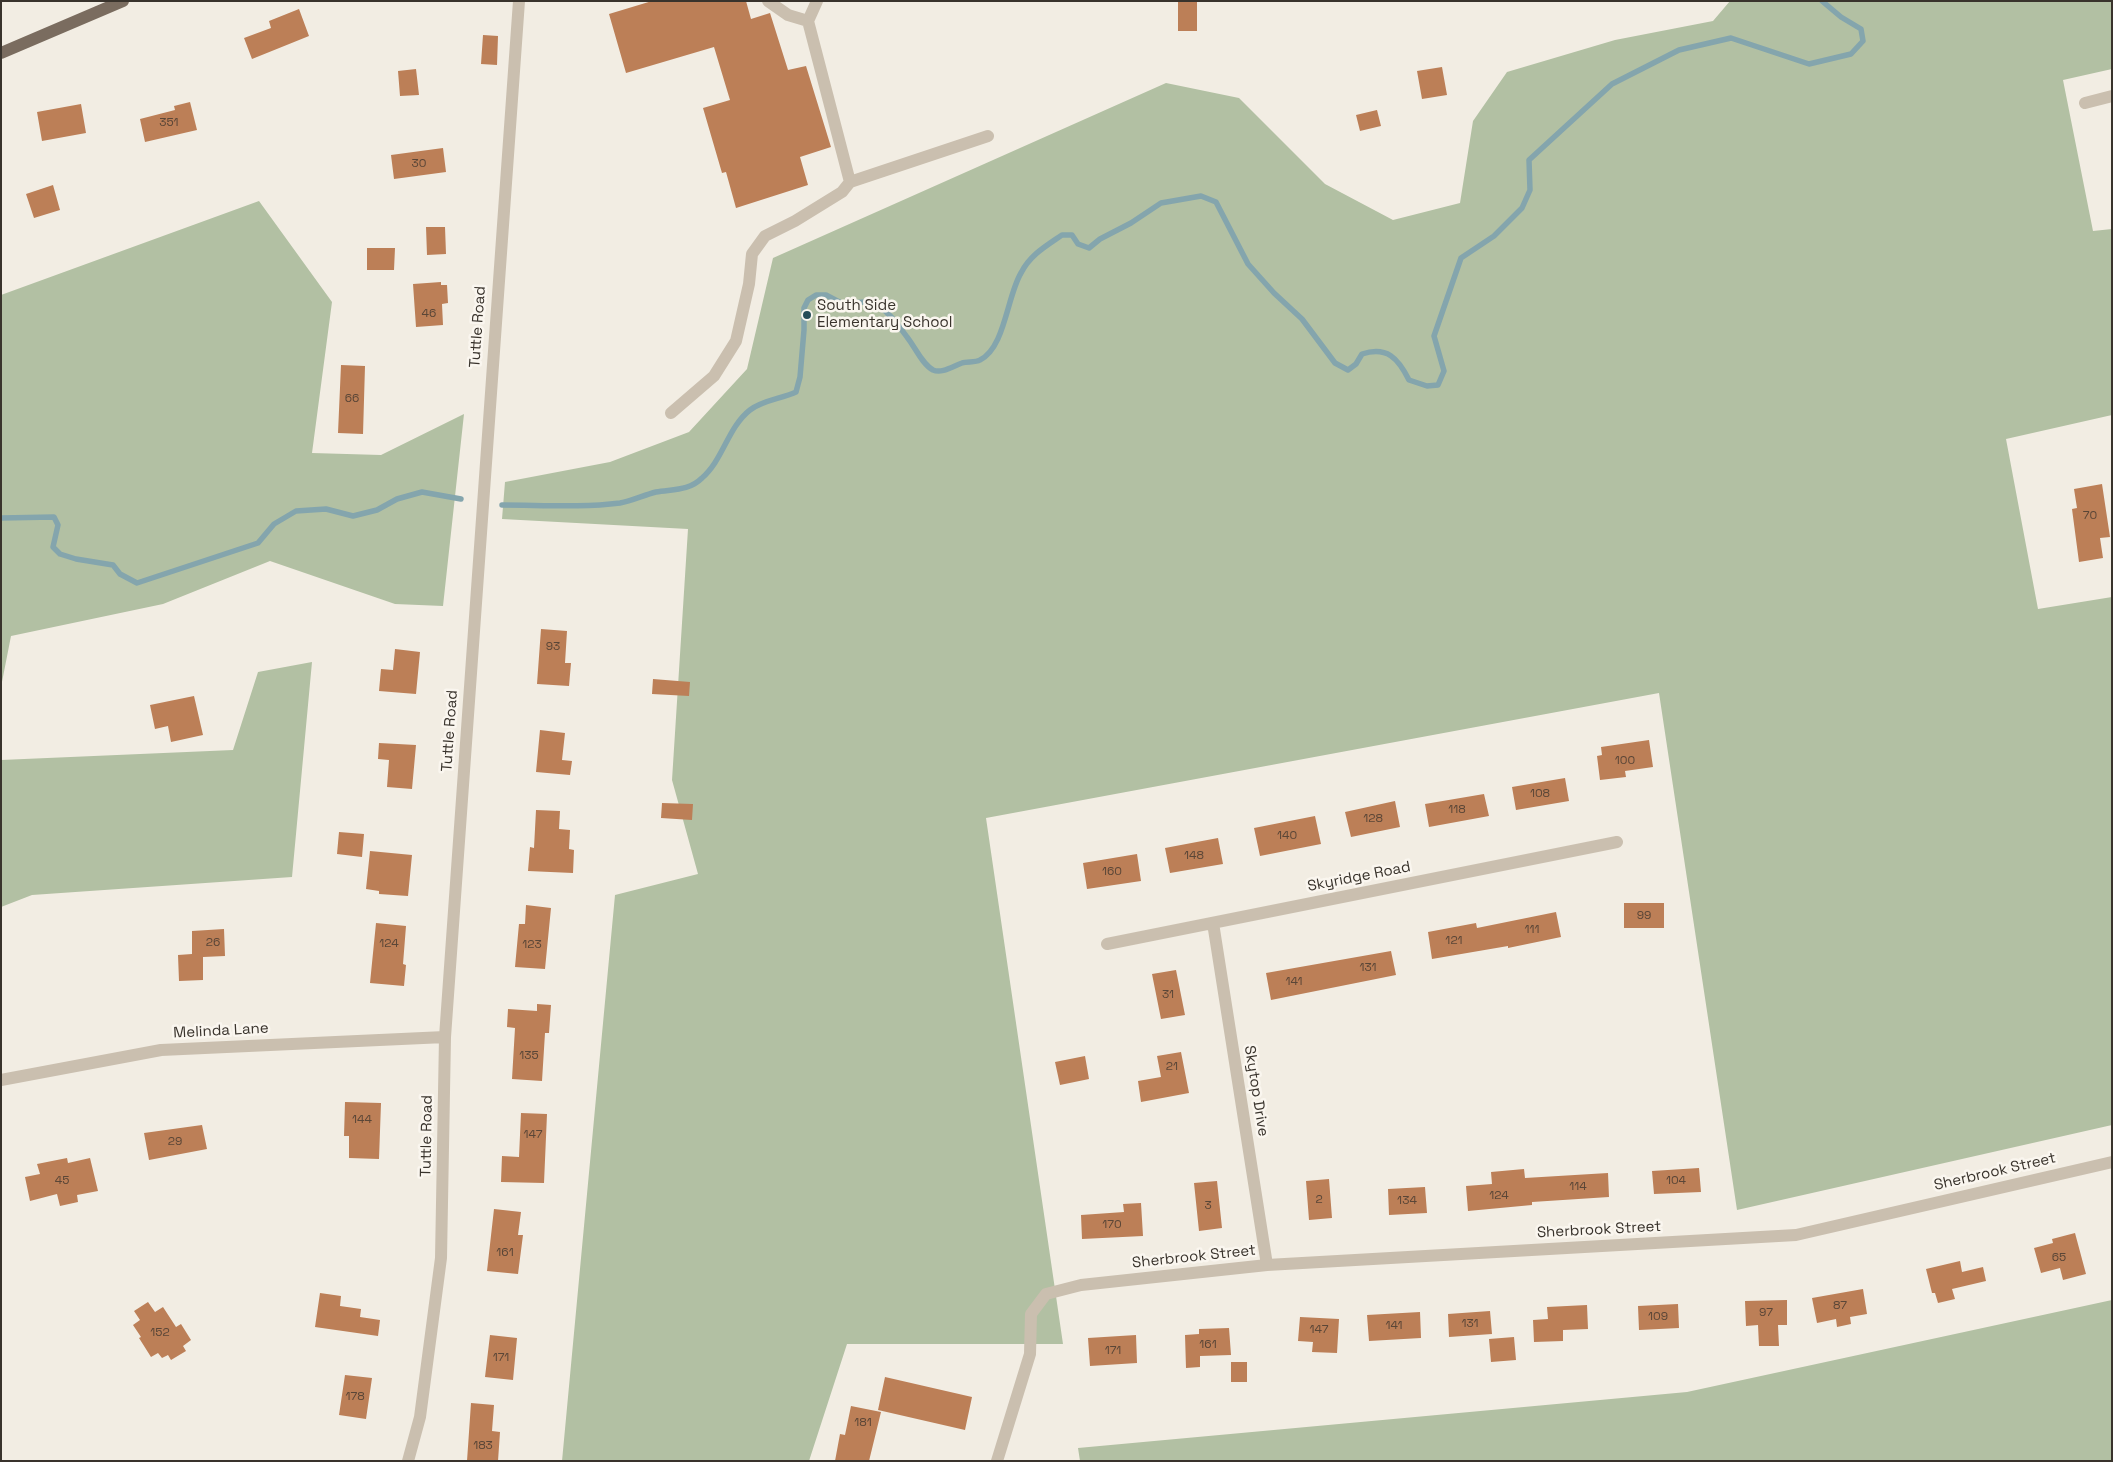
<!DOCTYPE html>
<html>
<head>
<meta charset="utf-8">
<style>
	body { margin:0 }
	#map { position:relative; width:2113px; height:1462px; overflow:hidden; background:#f2ede3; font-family:"Space Grotesk",sans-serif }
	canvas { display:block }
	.frame { position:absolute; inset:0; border:2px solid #39332c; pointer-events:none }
</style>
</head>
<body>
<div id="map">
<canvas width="2113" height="1462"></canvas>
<div class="frame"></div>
</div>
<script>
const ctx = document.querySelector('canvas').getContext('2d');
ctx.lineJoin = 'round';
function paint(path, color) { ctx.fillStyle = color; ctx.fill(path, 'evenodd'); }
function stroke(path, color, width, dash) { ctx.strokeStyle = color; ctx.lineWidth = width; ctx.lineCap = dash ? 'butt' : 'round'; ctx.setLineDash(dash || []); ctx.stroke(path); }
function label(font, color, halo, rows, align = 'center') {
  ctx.font = font + ' "Space Grotesk",sans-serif'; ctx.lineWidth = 5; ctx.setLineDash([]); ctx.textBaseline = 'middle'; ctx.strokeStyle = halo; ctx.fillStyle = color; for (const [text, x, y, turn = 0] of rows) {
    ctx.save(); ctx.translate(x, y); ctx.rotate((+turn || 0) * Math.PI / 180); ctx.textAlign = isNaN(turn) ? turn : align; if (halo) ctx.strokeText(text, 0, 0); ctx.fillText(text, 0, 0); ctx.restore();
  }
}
paint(new Path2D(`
	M 1730,1 L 2112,1 L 2112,69 L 2063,80 L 2093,231 L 2112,229 L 2112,415 L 2006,439 L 2038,609 L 2112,597 L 2112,1125 L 1737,1210 L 1659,693 L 986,818 L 1063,1344 L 847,1344 L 809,1461 L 562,1461 L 615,895 L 698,874 L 672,780 L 688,529 L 502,519 L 505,482 L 610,462 L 689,432 L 747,369 L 773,258 L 1166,83 L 1239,98 L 1325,184 L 1393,220 L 1460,203 L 1473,121 L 1507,72 L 1615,40 L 1713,21 Z
	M 259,201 L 332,302 L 312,453 L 381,455 L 464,414 L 443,606 L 395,604 L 270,561 L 163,604 L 11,636 L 1,687 L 1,295 Z
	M 312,662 L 292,877 L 32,895 L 1,907 L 1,760 L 233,750 L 258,672 Z
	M 2112,1300 L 2112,1461 L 1080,1461 L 1078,1448 L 1687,1392 Z`), '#b2c0a3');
stroke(new Path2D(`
	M 502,505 C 541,505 581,508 620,503 C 632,501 644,495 656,492 C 673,489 689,491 702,478 C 723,460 728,427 750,410 C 763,400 781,399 796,392 L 800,377 L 804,330 L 804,308 L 808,300 L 816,295 L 826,295 L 843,304 L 874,301 C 887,311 898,324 907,337 C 915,347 922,364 933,370 C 942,374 953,366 962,363 C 967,361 975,363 980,360 C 1005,348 1007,296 1021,273 C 1030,255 1046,246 1062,235 L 1072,235 L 1078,244 L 1089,248 L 1100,239 L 1131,223 L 1161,203 L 1201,196 L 1216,202 L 1248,264 L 1274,293 L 1302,319 L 1335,363 L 1348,370 L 1356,364 L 1362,354 C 1387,346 1398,358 1409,380 L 1427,386 L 1438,385 L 1444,371 L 1434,336 L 1461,258 L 1494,236 L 1522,208 L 1530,190 L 1529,160 L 1612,84 L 1679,50 L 1731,38 L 1809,64 L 1851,54 L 1863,41 L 1861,29 L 1841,17 L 1822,1
	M 1,518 L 54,517 L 58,525 L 53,547 L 60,554 L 76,559 L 113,565 L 120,574 L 137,583 L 258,543 L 274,524 L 296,511 L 326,509 L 353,516 L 377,510 L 397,499 L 422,492 L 461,499`), '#84a5ad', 5.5);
paint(new Path2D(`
	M 652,1 L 746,1 L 751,19 L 770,13 L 788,70 L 806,66 L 831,147 L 800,157 L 808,185 L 736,208 L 726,172 L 722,173 L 703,108 L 730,100 L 714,47 L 626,73 L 609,14 Z
	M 1178,1 L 1197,1 L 1197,31 L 1178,31 Z
	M 299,9 L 309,36 L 252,59 L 244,38 L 271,28 L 269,21 Z
	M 483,35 L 498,36 L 497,65 L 481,64 Z
	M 1442,67 L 1447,95 L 1422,99 L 1417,71 Z
	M 416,69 L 419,95 L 400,96 L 398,71 Z
	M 190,102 L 197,130 L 145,142 L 140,119 L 175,110 L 174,106 Z
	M 81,104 L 86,133 L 42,141 L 37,112 Z
	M 1377,110 L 1381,126 L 1360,131 L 1356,115 Z
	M 443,148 L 446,172 L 394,179 L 391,155 Z
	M 53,185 L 60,210 L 34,218 L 26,194 Z
	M 426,227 L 445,227 L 446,254 L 427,255 Z
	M 367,248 L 395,248 L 394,270 L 367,270 Z
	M 441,282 L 441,285 L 447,285 L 448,303 L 442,304 L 443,325 L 416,327 L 413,284 Z
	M 341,365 L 365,366 L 363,434 L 338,433 Z
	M 2102,484 L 2110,537 L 2100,538 L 2103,558 L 2079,562 L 2072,509 L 2077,508 L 2074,489 Z
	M 541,629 L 567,631 L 565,663 L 571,663 L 569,686 L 537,684 Z
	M 395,649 L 420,652 L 416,694 L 379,691 L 381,669 L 393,670 Z
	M 653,679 L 690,682 L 689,696 L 652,694 Z
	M 194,696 L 203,735 L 171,742 L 168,726 L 155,729 L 150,705 Z
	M 540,730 L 565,733 L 562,760 L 572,761 L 570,775 L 536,772 Z
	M 1649,740 L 1653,767 L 1625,771 L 1626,777 L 1600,780 L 1597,756 L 1602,755 L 1601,747 Z
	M 379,743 L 416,745 L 412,789 L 387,787 L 389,760 L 378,759 Z
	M 1565,778 L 1569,801 L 1516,810 L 1512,787 Z
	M 1484,794 L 1489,816 L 1429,827 L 1425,804 Z
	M 1395,801 L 1400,827 L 1351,837 L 1345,812 Z
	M 662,803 L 693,804 L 692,820 L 661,818 Z
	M 536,810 L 560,811 L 559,829 L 570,830 L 569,849 L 574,850 L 573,873 L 528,871 L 530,847 L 534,848 Z
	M 1315,816 L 1321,844 L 1260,856 L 1254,828 Z
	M 339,832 L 364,834 L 362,857 L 337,854 Z
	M 1218,838 L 1223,864 L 1170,873 L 1165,848 Z
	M 370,851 L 412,855 L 408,896 L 379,894 L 379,891 L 366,889 Z
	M 1137,854 L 1141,881 L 1087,889 L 1083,863 Z
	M 1624,903 L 1664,903 L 1664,928 L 1624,928 Z
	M 526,905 L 551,908 L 545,969 L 515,967 L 519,924 L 525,924 Z
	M 1556,912 L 1561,937 L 1508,948 L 1508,946 L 1432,959 L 1428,932 L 1476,923 L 1477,928 Z
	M 376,923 L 406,926 L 403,964 L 406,965 L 404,986 L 370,983 Z
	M 224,929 L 225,956 L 203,957 L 203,980 L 179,981 L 178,955 L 192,954 L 192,931 Z
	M 1391,951 L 1396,975 L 1271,1000 L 1266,973 Z
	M 1176,970 L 1185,1015 L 1161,1019 L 1152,974 Z
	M 537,1004 L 551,1005 L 549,1033 L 545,1033 L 542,1081 L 512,1079 L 515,1028 L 507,1027 L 508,1009 L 537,1011 Z
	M 1181,1052 L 1189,1093 L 1141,1102 L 1138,1081 L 1161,1077 L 1157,1056 Z
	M 1085,1056 L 1089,1079 L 1060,1085 L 1055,1062 Z
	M 345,1102 L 381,1103 L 379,1159 L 349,1158 L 349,1136 L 344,1136 Z
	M 521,1113 L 547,1114 L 544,1183 L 501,1182 L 502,1156 L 519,1157 Z
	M 202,1125 L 207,1149 L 149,1160 L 144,1133 Z
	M 67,1158 L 68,1163 L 90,1158 L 98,1191 L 77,1195 L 78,1202 L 60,1206 L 57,1194 L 30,1201 L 25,1177 L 40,1174 L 37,1164 Z
	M 1699,1168 L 1701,1192 L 1654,1194 L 1652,1171 Z
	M 1524,1169 L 1525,1178 L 1608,1173 L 1609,1197 L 1532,1202 L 1532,1205 L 1468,1211 L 1466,1186 L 1492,1184 L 1491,1172 Z
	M 1329,1179 L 1332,1218 L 1309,1220 L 1306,1181 Z
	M 1217,1181 L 1222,1228 L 1199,1231 L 1194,1183 Z
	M 1425,1187 L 1427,1213 L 1389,1215 L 1388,1189 Z
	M 1141,1203 L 1143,1236 L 1082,1239 L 1081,1215 L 1124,1212 L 1123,1204 Z
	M 494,1209 L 521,1212 L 518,1235 L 523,1235 L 518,1274 L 487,1271 Z
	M 2075,1233 L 2086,1274 L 2063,1280 L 2060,1268 L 2041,1273 L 2034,1248 L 2053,1243 L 2052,1239 Z
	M 1960,1261 L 1962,1272 L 1983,1267 L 1986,1281 L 1952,1289 L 1955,1299 L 1938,1303 L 1935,1293 L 1932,1293 L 1926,1269 Z
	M 1863,1289 L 1867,1314 L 1850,1317 L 1851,1324 L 1837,1327 L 1836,1319 L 1817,1323 L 1812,1298 Z
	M 320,1293 L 341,1296 L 340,1306 L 361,1309 L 360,1317 L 380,1320 L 378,1336 L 315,1327 Z
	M 1787,1300 L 1787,1325 L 1778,1325 L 1779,1346 L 1759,1346 L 1758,1325 L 1746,1326 L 1745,1301 Z
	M 148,1302 L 155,1312 L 163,1307 L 176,1327 L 181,1324 L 191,1340 L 183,1346 L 186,1351 L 171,1360 L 168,1355 L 162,1358 L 158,1353 L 151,1357 L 139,1338 L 141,1337 L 133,1325 L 140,1320 L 134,1311 Z
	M 1678,1304 L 1679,1328 L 1639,1330 L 1638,1306 Z
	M 1587,1305 L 1588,1329 L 1563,1330 L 1563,1341 L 1534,1342 L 1533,1320 L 1548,1319 L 1547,1307 Z
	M 1490,1311 L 1492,1334 L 1449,1337 L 1448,1314 Z
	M 1420,1312 L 1421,1338 L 1369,1341 L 1367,1315 Z
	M 1300,1317 L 1339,1319 L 1337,1353 L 1312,1352 L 1313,1342 L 1298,1341 Z
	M 1229,1328 L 1231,1355 L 1200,1356 L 1200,1367 L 1186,1368 L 1185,1335 L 1199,1334 L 1199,1329 Z
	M 490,1335 L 517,1338 L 513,1380 L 485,1377 Z
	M 1136,1335 L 1137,1363 L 1090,1366 L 1088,1338 Z
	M 1514,1337 L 1516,1360 L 1491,1362 L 1489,1339 Z
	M 1231,1362 L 1247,1362 L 1247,1382 L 1231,1382 Z
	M 345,1375 L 372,1378 L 366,1419 L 339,1415 Z
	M 885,1377 L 972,1397 L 965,1430 L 878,1410 Z
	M 471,1403 L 494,1405 L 492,1431 L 500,1432 L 498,1461 L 467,1461 Z
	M 851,1406 L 881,1412 L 869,1461 L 835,1461 L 840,1434 L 845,1435 Z`), '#bc7f57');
stroke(new Path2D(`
	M 768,1 L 788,15 L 808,21
	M 817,1 L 808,21 L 850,182
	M 2085,103 L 2112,96
	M 671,413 L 714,376 L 736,341 L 749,284 L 752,254 L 765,236 L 795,221 L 842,192 L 850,182 L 988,136
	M 1213,923 L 1267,1265
	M 1107,944 L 1617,842
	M 1,1080 L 161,1050 L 445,1037
	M 408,1461 L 420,1417 L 441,1258 L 445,1037 L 519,1
	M 997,1461 L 1030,1354 L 1031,1314 L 1046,1294 L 1081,1285 L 1267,1265 L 1796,1235 L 2112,1162`), '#cabfaf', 12);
stroke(new Path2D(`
	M 1,53 L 123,1`), '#7a6c5f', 12);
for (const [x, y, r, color] of [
	[807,315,5,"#254c58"]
]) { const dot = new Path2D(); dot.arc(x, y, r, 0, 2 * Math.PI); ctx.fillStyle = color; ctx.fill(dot); stroke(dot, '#faf6ef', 2); }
label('12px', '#5a4637', null, [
	["351",169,123],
	["30",419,164],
	["46",429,314],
	["66",352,399],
	["70",2090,516],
	["93",553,647],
	["100",1625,761],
	["108",1540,794],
	["118",1457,810],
	["128",1373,819],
	["140",1287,836],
	["148",1194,856],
	["160",1112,872],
	["99",1644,916],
	["111",1532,930],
	["121",1454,941],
	["26",213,943],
	["124",389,944],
	["123",532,945],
	["131",1368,968],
	["141",1294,982],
	["31",1168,995],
	["135",529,1056],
	["21",1172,1067],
	["144",362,1120],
	["147",533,1135],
	["29",175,1142],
	["45",62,1181],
	["104",1676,1181],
	["114",1578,1187],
	["124",1499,1196],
	["2",1319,1200],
	["134",1407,1201],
	["3",1208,1206],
	["170",1112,1225],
	["161",505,1253],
	["65",2059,1258],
	["87",1840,1306],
	["97",1766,1313],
	["109",1658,1317],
	["131",1470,1324],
	["141",1394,1326],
	["147",1319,1330],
	["152",160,1333],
	["161",1208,1345],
	["171",1113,1351],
	["171",501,1358],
	["178",355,1397],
	["181",863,1423],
	["183",483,1446]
]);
label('15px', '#39332c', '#faf6ef', [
	["South Side",817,306],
	["Elementary School",817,323]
], 'left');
label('15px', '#39332c', '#faf6ef', [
	["Tuttle Road",478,327,-86],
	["Tuttle Road",450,731,-86],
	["Skyridge Road",1359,877,-11],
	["Melinda Lane",221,1031,-3],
	["Skytop Drive",1256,1091,81],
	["Tuttle Road",427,1136,-89],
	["Sherbrook Street",1995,1172,-13],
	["Sherbrook Street",1599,1230,-3],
	["Sherbrook Street",1194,1257,-6]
]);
</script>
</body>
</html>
